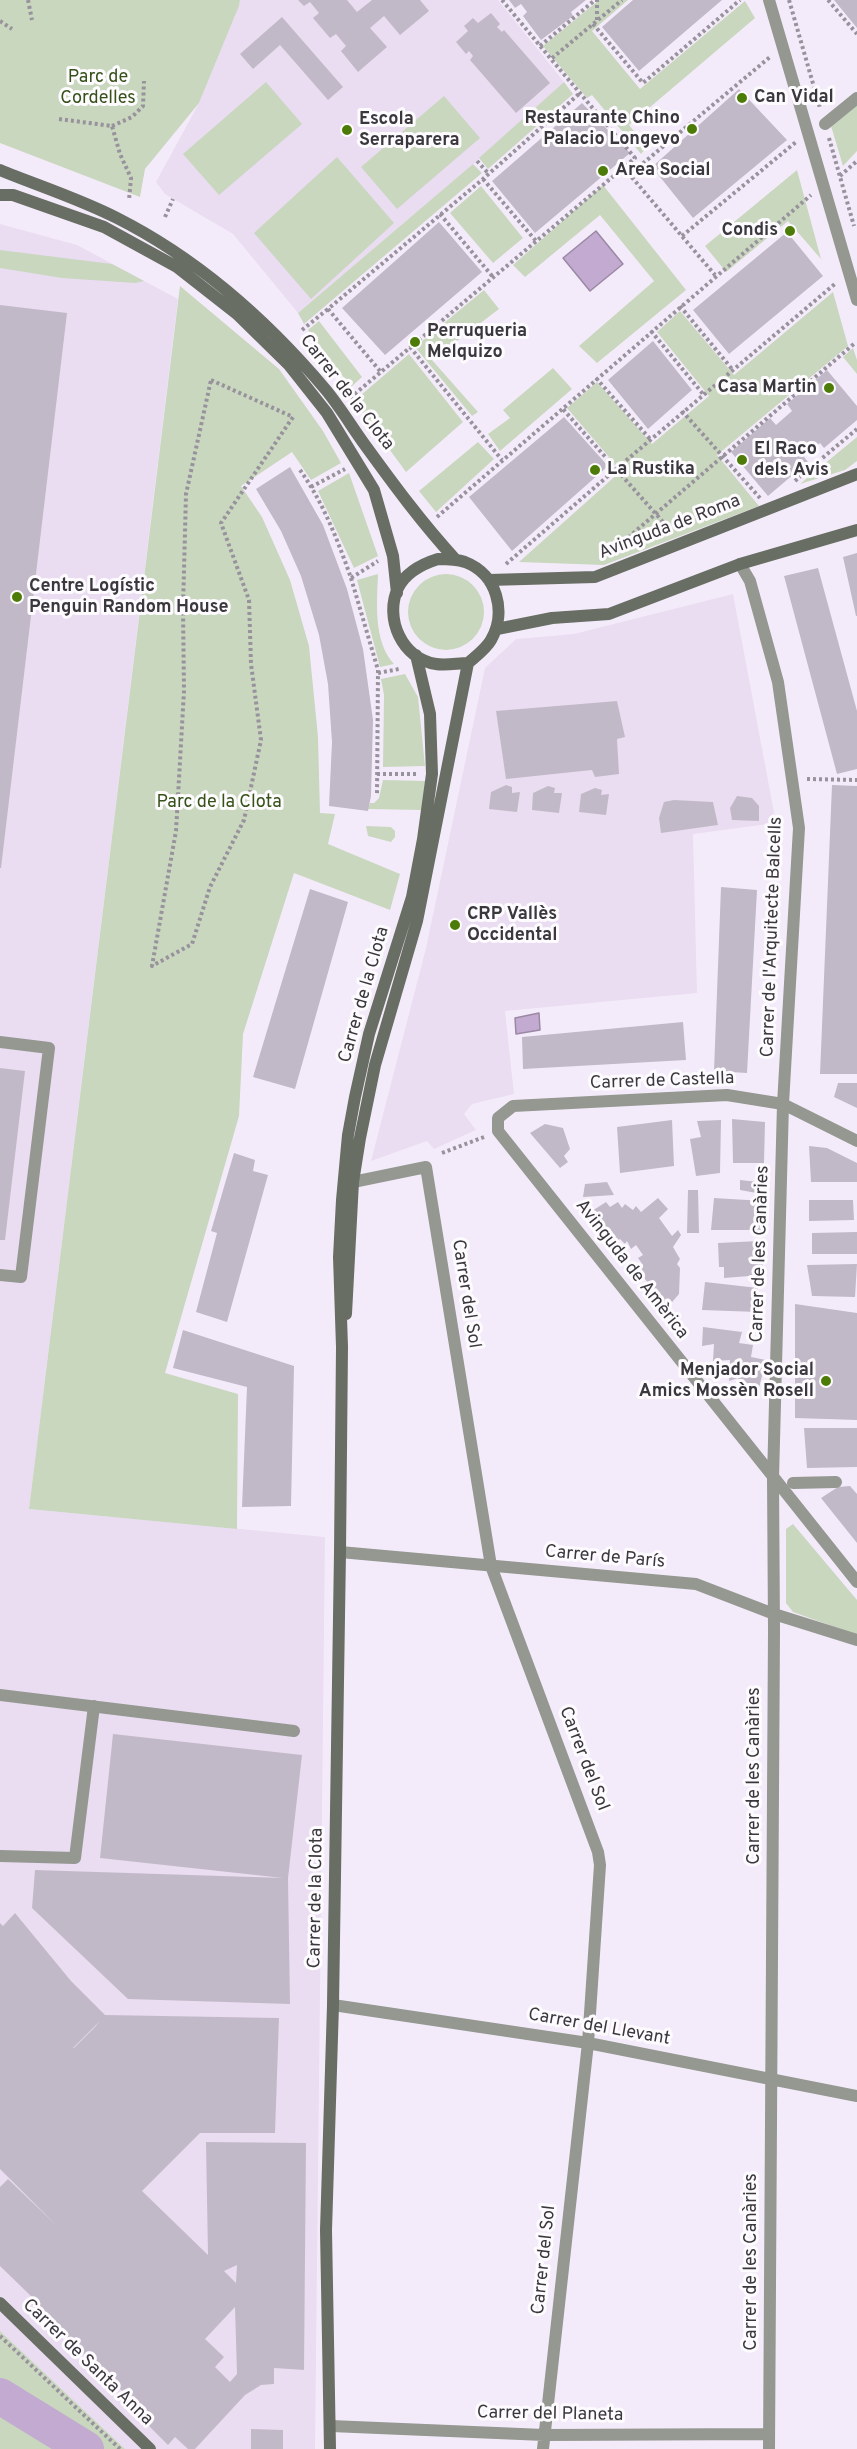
<!DOCTYPE html>
<html>
<head>
<meta charset="utf-8">
<style>
	body { margin:0 }
	canvas { display:block; background:#f4ebfa }
</style>
</head>
<body>
<canvas width="857" height="2449"></canvas>
<script>
const ctx = document.querySelector('canvas').getContext('2d');
ctx.lineJoin = 'round';
function paint(path, color) { ctx.fillStyle = color; ctx.fill(path, 'evenodd'); }
function stroke(path, color, width, dash) { ctx.strokeStyle = color; ctx.lineWidth = width; ctx.lineCap = dash ? 'butt' : 'round'; ctx.setLineDash(dash || []); ctx.stroke(path); }
function label(font, color, halo, rows, align = 'center') {
  ctx.font = font + ' Overpass,sans-serif'; ctx.lineWidth = 6; ctx.setLineDash([]); ctx.textBaseline = 'middle'; ctx.strokeStyle = halo; ctx.fillStyle = color; for (const [text, x, y, turn = 0] of rows) {
    ctx.save(); ctx.translate(x, y); ctx.rotate((+turn || 0) * Math.PI / 180); ctx.textAlign = isNaN(turn) ? turn : align; if (halo) ctx.strokeText(text, 0, 0); ctx.fillText(text, 0, 0); ctx.restore();
  }
}
paint(new Path2D(`
	M 240,0 L 498,0 L 564,82 L 477,161 L 298,313 L 233,234 L 165,194 L 156,182 L 199,103 L 239,6 Z
	M 0,224 L 77,245 L 178,299 L 29,1509 L 325,1537 L 315,2449 L 125,2449 L 0,2331 Z
	M 733,594 L 776,823 L 693,834 L 697,993 L 505,1011 L 514,1094 L 472,1104 L 464,1114 L 476,1130 L 434,1149 L 427,1141 L 371,1161 L 426,948 L 485,668 L 516,639 L 574,634 Z`), '#eaddf2');
paint(new Path2D(`
	M 0,0 L 240,0 L 239,6 L 199,103 L 145,169 L 140,197 L 0,143 Z
	M 599,0 L 628,0 L 592,31 L 640,89 L 745,1 L 755,18 L 629,125 L 647,147 L 641,154 L 592,95 L 587,98 L 543,46 Z
	M 266,82 L 302,124 L 219,195 L 183,154 Z
	M 564,82 L 573,94 L 488,169 L 479,158 Z
	M 444,96 L 480,138 L 397,209 L 361,167 Z
	M 857,104 L 857,151 L 843,166 L 831,126 Z
	M 337,157 L 394,223 L 311,299 L 254,233 Z
	M 473,164 L 482,173 L 304,324 L 298,313 Z
	M 797,170 L 821,259 L 788,221 L 726,272 L 705,246 Z
	M 603,185 L 686,290 L 597,363 L 579,346 L 654,281 L 600,215 L 525,277 L 513,265 Z
	M 481,186 L 523,238 L 493,263 L 450,213 Z
	M 0,250 L 112,264 L 144,281 L 135,283 L 62,278 L 0,268 Z
	M 180,286 L 279,369 L 323,431 L 341,463 L 311,480 L 292,452 L 241,486 L 262,517 L 290,580 L 309,646 L 318,737 L 320,813 L 335,814 L 328,844 L 400,874 L 390,910 L 294,873 L 243,1034 L 239,1116 L 165,1373 L 238,1394 L 237,1529 L 29,1509 Z
	M 484,290 L 499,309 L 432,360 L 478,412 L 472,416 L 415,347 Z
	M 833,292 L 848,346 L 717,455 L 759,506 L 604,565 L 519,562 L 621,471 L 567,408 L 597,382 L 652,444 L 709,396 L 657,332 L 680,311 L 734,375 Z
	M 319,321 L 362,377 L 351,387 L 308,330 Z
	M 853,348 L 857,360 L 857,374 L 843,357 Z
	M 409,354 L 463,422 L 406,472 L 354,401 Z
	M 553,368 L 572,389 L 500,451 L 488,434 L 510,418 L 503,410 Z
	M 857,437 L 857,461 L 845,470 L 800,484 Z
	M 478,442 L 494,459 L 436,512 L 419,491 Z
	M 349,473 L 378,556 L 354,568 L 318,491 Z
	M408 612a38 38 0 1 1 76 0a38 38 0 1 1-76 0Z
	M 378,574 C 377,603 373,641 394,664 L 380,667 L 357,580 Z
	M 405,674 L 418,697 L 425,766 L 383,767 L 384,695 L 381,679 Z
	M 383,780 L 426,781 L 422,810 L 368,809 L 370,803 L 374,803 L 379,798 Z
	M 366,826 L 391,827 L 395,831 L 395,837 L 391,842 L 368,836 Z
	M 793,1524 L 857,1600 L 857,1635 L 793,1612 L 786,1603 L 786,1529 Z
	M 0,2331 L 125,2449 L 0,2449 Z`), '#c9d7bf');
const water = new Path2D(`
	M 596,231 L 623,264 L 590,291 L 563,258 Z
	M 539,1013 L 540,1030 L 516,1034 L 515,1018 Z`);
paint(water, '#c3aad0');
stroke(water, '#9a88a4', 1.5);
stroke(new Path2D(`
	M 0,2396 L 86,2449`), '#c3aad0', 36);
paint(new Path2D(`
	M 298,0 L 347,0 L 357,12 L 372,0 L 420,0 L 429,11 L 400,35 L 384,16 L 370,28 L 387,47 L 358,72 L 341,51 L 346,46 L 336,34 L 330,38 L 313,18 L 319,13 L 310,2 L 304,6 Z
	M 509,0 L 586,0 L 571,12 L 573,16 L 541,40 L 523,16 L 527,12 L 521,4 L 515,8 Z
	M 633,0 L 722,0 L 639,71 L 602,27 Z
	M 834,0 L 857,0 L 857,28 Z
	M 491,13 L 500,24 L 497,27 L 502,32 L 504,30 L 550,83 L 516,113 L 470,60 L 473,56 L 469,51 L 466,54 L 456,42 L 468,31 L 464,26 L 473,18 L 478,23 Z
	M 282,17 L 343,87 L 328,100 L 280,45 L 253,69 L 240,54 Z
	M 739,89 L 787,140 L 693,218 L 652,167 Z
	M 582,103 L 630,153 L 535,233 L 492,181 Z
	M 439,222 L 482,272 L 385,355 L 342,308 Z
	M 787,232 L 823,276 L 729,354 L 693,310 Z
	M 0,305 L 67,313 L 1,868 L 0,868 Z
	M 653,341 L 692,390 L 648,429 L 608,380 Z
	M 827,370 L 857,406 L 857,420 L 824,448 L 820,443 L 804,457 L 808,462 L 768,496 L 731,452 L 770,418 L 776,425 L 792,411 L 787,404 Z
	M 564,417 L 608,466 L 512,551 L 469,497 Z
	M 290,467 L 323,525 L 347,589 L 363,649 L 373,720 L 371,796 L 368,811 L 329,806 L 332,742 L 328,684 L 319,635 L 301,576 L 281,531 L 256,489 Z
	M 857,553 L 857,616 L 856,616 L 843,557 Z
	M 818,568 L 857,711 L 857,769 L 837,774 L 784,576 Z
	M 617,701 L 625,737 L 617,739 L 619,774 L 595,777 L 592,770 L 506,779 L 496,711 Z
	M 506,785 L 512,787 L 512,793 L 520,792 L 517,812 L 489,809 L 491,792 Z
	M 832,785 L 857,786 L 857,1074 L 820,1074 Z
	M 548,786 L 555,788 L 554,793 L 562,793 L 559,813 L 532,810 L 533,793 Z
	M 595,788 L 602,790 L 601,795 L 609,794 L 606,815 L 579,812 L 581,794 Z
	M 737,796 L 752,798 L 759,806 L 759,821 L 732,820 L 730,808 Z
	M 674,800 L 713,802 L 718,825 L 661,833 L 659,818 L 664,802 Z
	M 721,887 L 757,890 L 747,1073 L 714,1071 Z
	M 310,889 L 348,902 L 295,1089 L 253,1077 Z
	M 683,1022 L 686,1060 L 523,1069 L 522,1037 Z
	M 0,1068 L 25,1071 L 5,1240 L 0,1240 Z
	M 838,1083 L 857,1083 L 857,1108 L 834,1097 Z
	M 732,1119 L 765,1122 L 764,1163 L 733,1163 Z
	M 672,1120 L 674,1166 L 620,1173 L 617,1127 Z
	M 721,1120 L 720,1173 L 696,1176 L 690,1139 L 701,1137 L 697,1121 Z
	M 545,1124 L 563,1128 L 570,1149 L 564,1156 L 568,1162 L 560,1168 L 530,1133 Z
	M 809,1146 L 827,1148 L 857,1163 L 857,1182 L 811,1182 Z
	M 234,1153 L 255,1160 L 253,1171 L 268,1175 L 227,1322 L 196,1312 L 217,1233 L 211,1231 Z
	M 740,1180 L 767,1183 L 768,1195 L 740,1190 Z
	M 607,1182 L 614,1195 L 583,1197 L 585,1184 Z
	M 688,1190 L 698,1190 L 699,1233 L 687,1233 Z
	M 658,1198 L 668,1209 L 659,1218 L 672,1236 L 678,1230 L 681,1235 L 673,1247 L 680,1259 L 677,1264 L 680,1268 L 679,1294 L 667,1308 L 642,1275 L 645,1274 L 640,1267 L 643,1265 L 638,1258 L 643,1255 L 636,1245 L 631,1249 L 627,1241 L 625,1244 L 620,1239 L 615,1242 L 592,1211 L 606,1202 L 610,1207 L 618,1202 L 622,1208 L 625,1204 L 633,1210 L 636,1206 L 641,1212 Z
	M 714,1198 L 764,1201 L 761,1230 L 711,1230 Z
	M 809,1200 L 853,1200 L 854,1220 L 809,1221 Z
	M 857,1232 L 857,1254 L 812,1254 L 812,1233 Z
	M 759,1241 L 757,1260 L 763,1259 L 762,1275 L 724,1278 L 724,1267 L 719,1267 L 718,1243 Z
	M 857,1264 L 855,1297 L 812,1296 L 807,1265 Z
	M 705,1282 L 758,1288 L 758,1312 L 702,1310 Z
	M 795,1304 L 857,1313 L 857,1420 L 795,1418 Z
	M 703,1327 L 742,1332 L 739,1343 L 753,1345 L 751,1357 L 766,1360 L 758,1392 L 738,1392 L 738,1378 L 729,1381 L 730,1360 L 713,1361 L 714,1344 L 702,1346 Z
	M 183,1330 L 294,1366 L 291,1506 L 242,1507 L 247,1387 L 173,1368 Z
	M 804,1428 L 857,1428 L 857,1467 L 807,1468 Z
	M 850,1486 L 857,1494 L 857,1543 L 821,1498 L 838,1487 Z
	M 113,1734 L 302,1755 L 288,1878 L 290,2004 L 128,1999 L 32,1908 L 35,1870 L 283,1878 L 100,1858 Z
	M 15,1913 L 71,1981 L 105,2015 L 279,2018 L 275,2133 L 200,2133 L 142,2191 L 208,2255 L 206,2142 L 306,2143 L 304,2370 L 274,2368 L 274,2384 L 261,2385 L 245,2395 L 195,2449 L 188,2449 L 175,2437 L 168,2445 L 134,2411 L 139,2407 L 30,2303 L 34,2299 L 0,2266 L 0,2187 L 8,2179 L 57,2226 L 0,2169 L 0,1923 L 3,1926 ZM 100,2021 L 95,2027 L 74,2048 L 73,2048 ZM 237,2265 L 236,2283 L 224,2271 ZM 235,2307 L 237,2374 L 230,2382 L 215,2367 L 224,2357 L 205,2339 Z
	M 251,2429 L 283,2430 L 283,2449 L 251,2449 Z`), '#c2b9c8');
stroke(new Path2D(`
	M 28,0 L 32,20
	M 502,0 L 551,59 L 622,0
	M 789,0 L 820,108
	M 828,0 L 857,34
	M 597,20 L 597,0
	M 0,21 L 12,29
	M 593,24 L 643,83 L 740,0
	M 540,46 L 595,0
	M 59,119 L 112,126 L 120,154 L 131,178 L 129,200
	M 112,126 L 132,117 L 143,106 L 144,81
	M 829,138 L 854,226
	M 477,161 L 489,174
	M 624,168 L 715,275
	M 629,175 L 770,57
	M 840,176 L 857,161
	M 483,179 L 536,241
	M 440,214 L 493,277
	M 165,217 L 173,199
	M 682,236 L 796,142
	M 680,306 L 732,369
	M 302,330 L 328,309
	M 651,331 L 703,394
	M 410,347 L 502,460
	M 380,371 L 328,309 L 483,179 L 580,93
	M 596,378 L 650,439
	M 211,380 L 293,417 L 221,523 L 249,600 L 251,664 L 261,740 L 244,820 L 210,887 L 192,944 L 152,966 L 176,831 L 184,691 L 183,608 L 186,494 Z
	M 350,398 L 635,158 L 551,59
	M 682,411 L 760,498
	M 300,470 C 323,502 338,541 351,578 L 378,561
	M 795,481 L 857,429
	M 311,487 L 345,469
	M 437,517 L 811,195
	M 671,531 L 616,469 L 836,283
	M 610,553 L 855,343
	M 506,564 L 616,469 L 562,408
	M 351,578 L 378,670 L 377,796
	M 378,673 L 399,669
	M 377,774 L 418,774
	M 807,779 L 857,780
	M 442,1153 L 484,1137
	M 0,2336 L 120,2449`), '#98929c', 4, [3, 3]);
stroke(new Path2D(`
	M 793,1483 L 836,1482
	M 0,1695 L 294,1731
	M 0,1856 L 75,1858 L 94,1706`), '#949891', 12);
stroke(new Path2D(`
	M 769,0 L 857,300
	M 825,124 L 857,98
	M 740,564 L 750,581 L 778,682 L 799,828 L 783,1104 L 773,1478 L 774,1630 L 769,2449
	M 0,1042 L 49,1048 L 21,1277 L 0,1275
	M 857,1141 L 783,1104 L 727,1095 L 513,1106 L 498,1118 L 498,1131 L 857,1582
	M 353,1182 L 426,1167 L 491,1566 L 598,1852 L 600,1865 L 588,2043 L 543,2449
	M 340,1552 L 696,1584 L 774,1614 L 857,1640
	M 333,2005 L 588,2043 L 857,2096
	M 331,2426 L 544,2435 L 769,2434`), '#949891', 12);
stroke(new Path2D(`
	M 0,170 C 39,186 80,199 117,218 C 200,260 267,320 326,390 C 340,407 352,427 365,445 C 394,485 422,523 455,559
	M 0,195 L 13,195 L 104,227 L 177,267 L 237,314 L 289,365 L 327,413 L 374,490 L 393,556 L 397,593
	M 438,559 C 447,559 456,559 465,562 C 497,574 507,612 491,640 C 486,649 476,656 468,663 C 458,663 446,666 436,664 C 402,659 384,618 398,588 C 406,572 422,564 438,559 Z
	M 489,580 L 595,577 L 857,474
	M 497,629 L 552,618 L 609,614 L 740,564 L 857,530
	M 346,1314 L 353,1182 L 360,1138 L 375,1065 L 417,921 L 468,663
	M 0,2303 L 150,2449
	M 330,2449 L 326,2230 L 333,2005 L 340,1552 L 342,1347 L 339,1257 L 342,1200 L 348,1135 L 355,1097 L 369,1034 L 412,897 L 423,839 L 432,774 L 430,714 L 416,655`), '#696e65', 12);
for (const [x, y, r, color] of [
	[742,98,6,"#4c7c07"],
	[692,129,6,"#4c7c07"],
	[347,130,6,"#4c7c07"],
	[603,171,6,"#4c7c07"],
	[790,231,6,"#4c7c07"],
	[415,342,6,"#4c7c07"],
	[829,388,6,"#4c7c07"],
	[742,460,6,"#4c7c07"],
	[595,470,6,"#4c7c07"],
	[17,597,6,"#4c7c07"],
	[455,925,6,"#4c7c07"],
	[826,1381,6,"#4c7c07"]
]) { const dot = new Path2D(); dot.arc(x, y, r, 0, 2 * Math.PI); ctx.fillStyle = color; ctx.fill(dot); stroke(dot, '#fdfbfe', 2); }
label('18px', '#355118', '#fdfbfe', [
	["Parc de",98,78],
	["Cordelles",98,99],
	["Parc de la Clota",219,803]
]);
label('bold 18px', '#3b383d', '#fdfbfe', [
	["Can Vidal",754,98],
	["Restaurante Chino",680,119,"right"],
	["Palacio Longevo",680,140,"right"],
	["Escola",359,120],
	["Serraparera",359,141],
	["Area Social",615,171],
	["Condis",778,231,"right"],
	["Perruqueria",427,332],
	["Melquizo",427,353],
	["Casa Martin",817,388,"right"],
	["El Raco",754,450],
	["dels Avis",754,471],
	["La Rustika",607,470],
	["Centre Logístic",29,587],
	["Penguin Random House",29,608],
	["CRP Vallès",467,915],
	["Occidental",467,936],
	["Menjador Social",814,1371,"right"],
	["Amics Mossèn Rosell",814,1392,"right"]
], 'left');
label('18px', '#3b383d', '#fdfbfe', [
	["Carrer de la Clota",346,393,52],
	["Avinguda de Roma",670,528,-21],
	["Carrer de l'Arquitecte Balcells",773,937,-88],
	["Carrer de la Clota",365,995,-74],
	["Carrer de Castella",662,1082,-2],
	["Carrer de les Canàries",761,1254,-88],
	["Avinguda de Amèrica",631,1270,52],
	["Carrer del Sol",465,1294,81],
	["Carrer de París",605,1558,5],
	["Carrer del Sol",583,1759,69],
	["Carrer de les Canàries",755,1776,-90],
	["Carrer de la Clota",317,1898,-89],
	["Carrer del Llevant",599,2028,10],
	["Carrer del Sol",545,2260,-84],
	["Carrer de les Canàries",752,2262,-90],
	["Carrer de Santa Anna",87,2363,44],
	["Carrer del Planeta",550,2415,1]
]);
</script>
</body>
</html>
